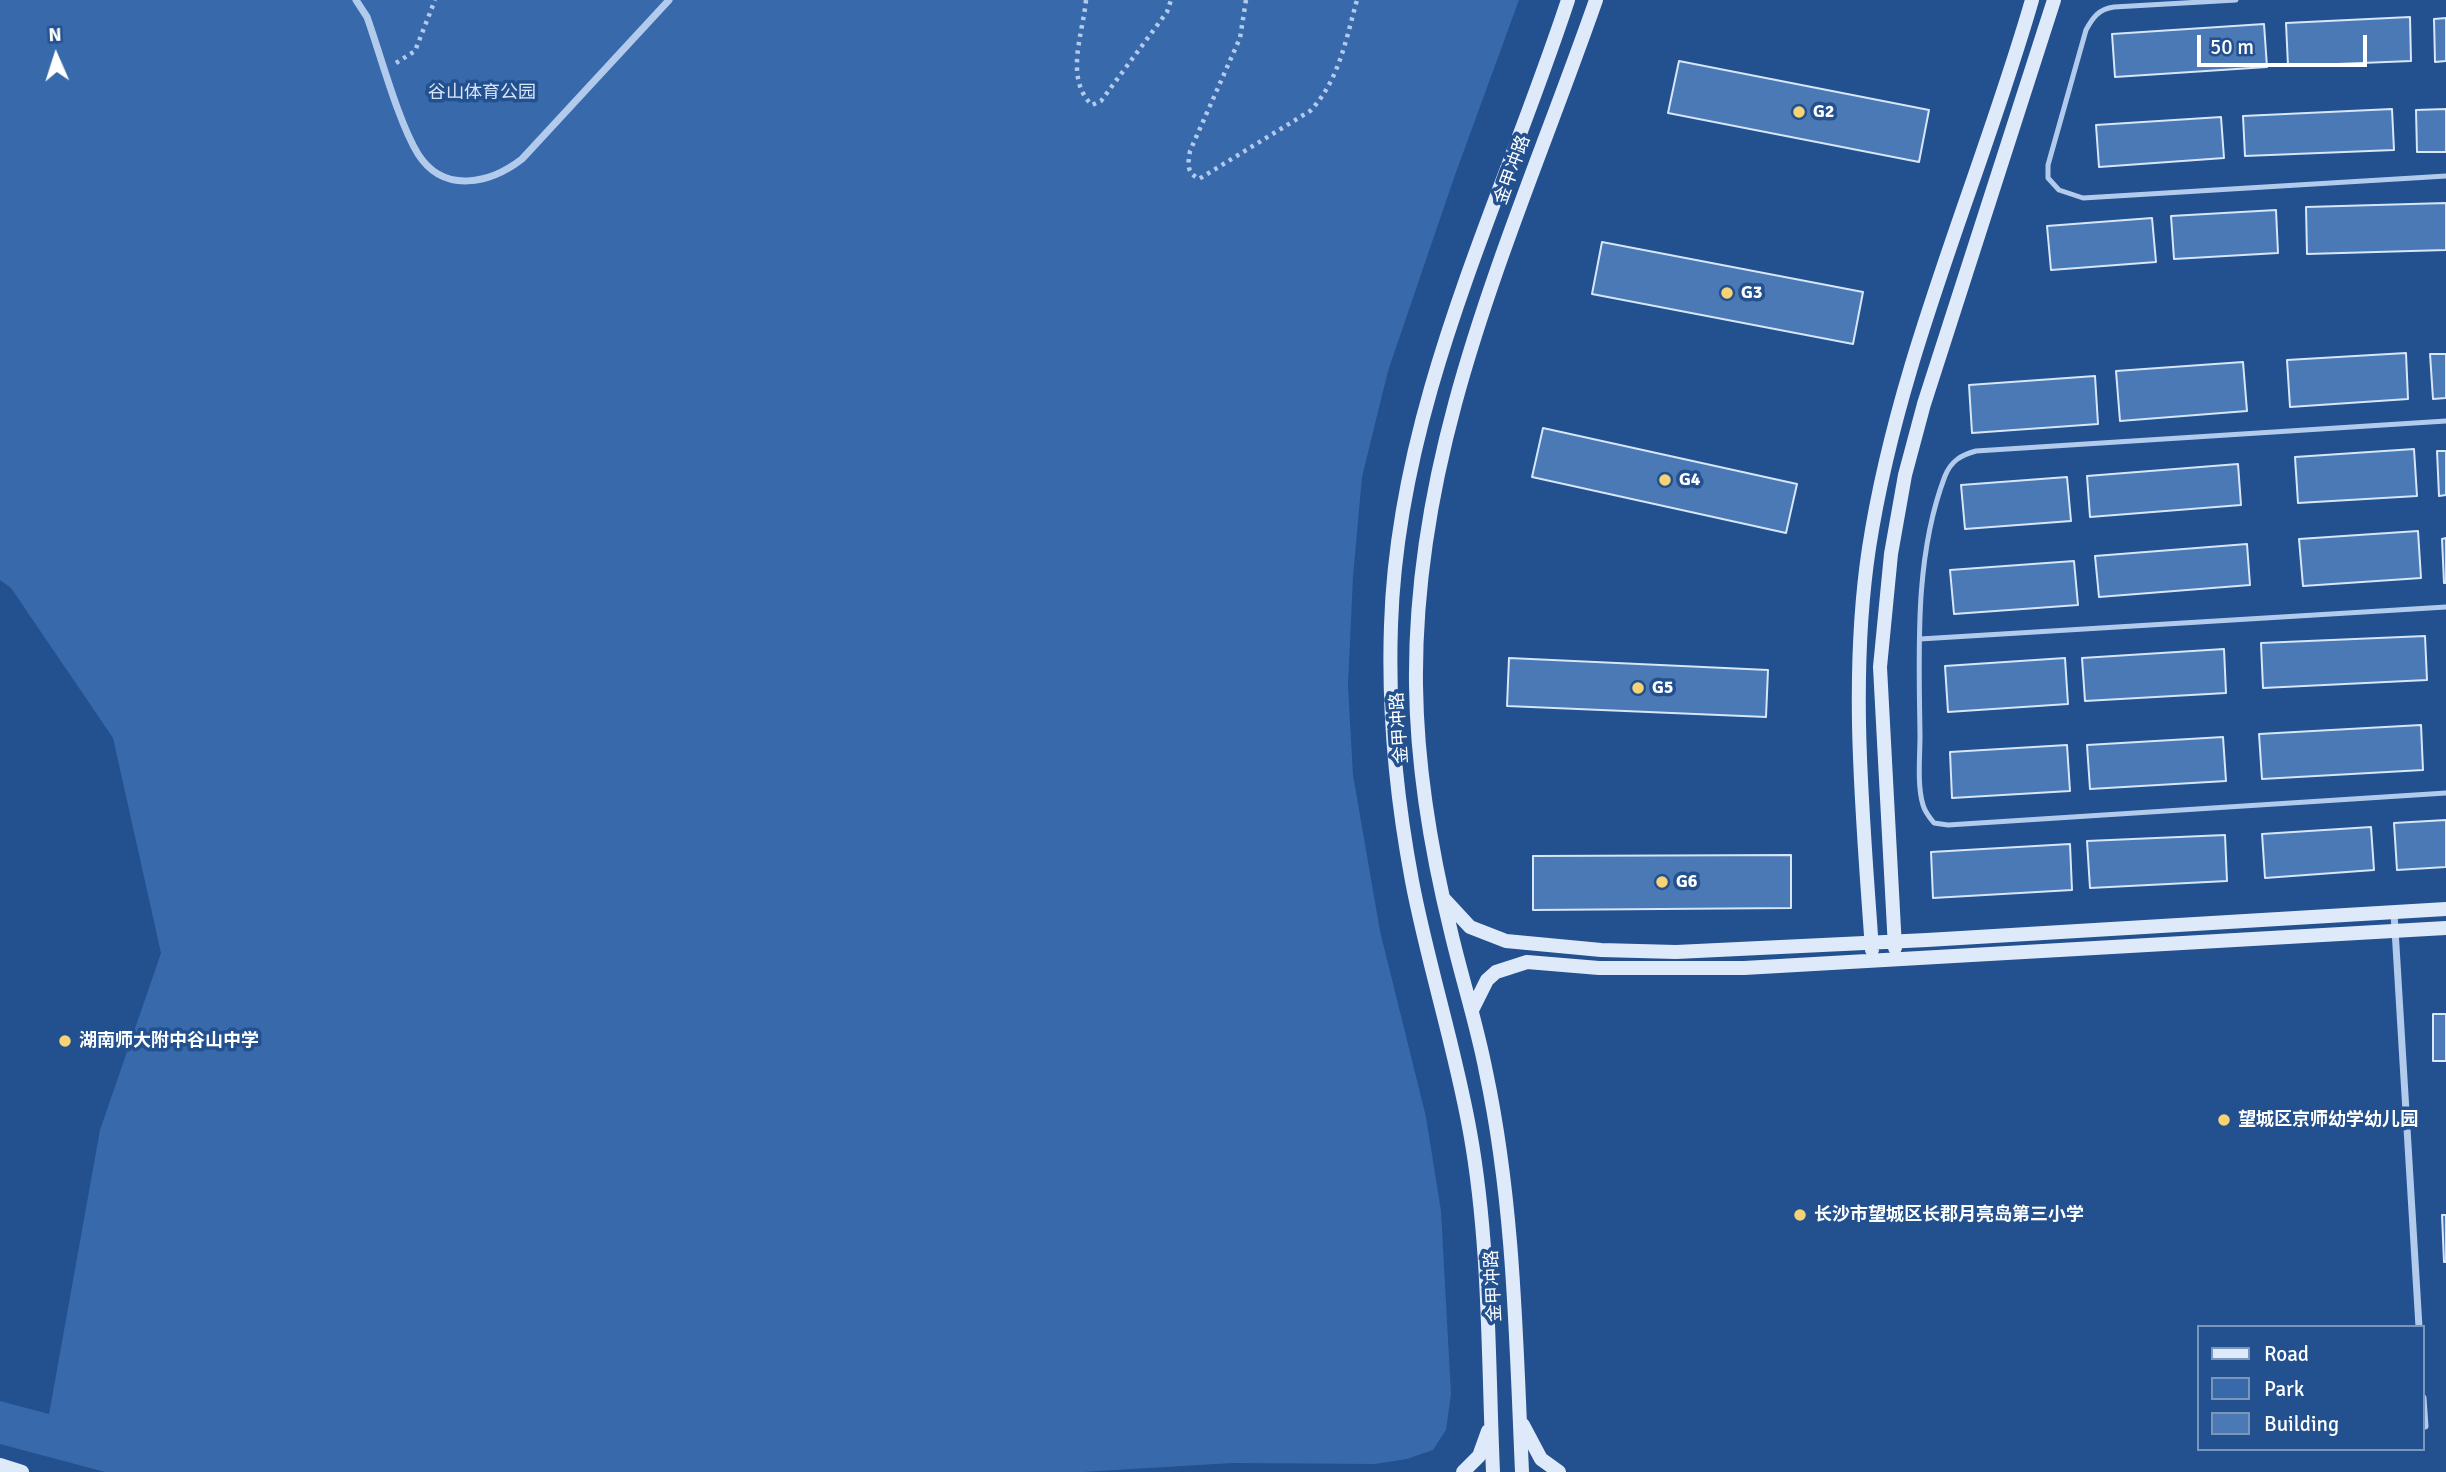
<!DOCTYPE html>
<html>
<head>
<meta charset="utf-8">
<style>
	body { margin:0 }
	#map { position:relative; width:2446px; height:1472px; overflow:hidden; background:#23508e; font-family:Signika,sans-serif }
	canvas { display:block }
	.legend { position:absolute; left:2197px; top:1325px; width:228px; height:126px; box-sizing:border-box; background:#23508e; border:2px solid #7b96bb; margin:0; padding:9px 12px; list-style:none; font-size:21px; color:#fff }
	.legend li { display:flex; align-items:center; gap:14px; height:35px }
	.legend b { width:35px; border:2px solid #7b96bb }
	.north { position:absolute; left:21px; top:21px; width:70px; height:70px; -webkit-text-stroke:5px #23508e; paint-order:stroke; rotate:357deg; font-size:19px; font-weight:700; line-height:28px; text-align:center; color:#fff }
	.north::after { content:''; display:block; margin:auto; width:24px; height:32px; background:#fff; clip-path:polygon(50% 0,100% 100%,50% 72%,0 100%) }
	.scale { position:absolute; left:2197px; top:35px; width:170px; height:32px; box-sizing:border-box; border:4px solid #fff; border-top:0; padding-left:9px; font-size:21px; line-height:24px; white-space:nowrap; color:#fff; -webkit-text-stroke:5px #23508e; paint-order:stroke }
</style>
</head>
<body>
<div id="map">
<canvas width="2446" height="1472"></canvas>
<ul class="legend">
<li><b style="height:9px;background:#dee9f9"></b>Road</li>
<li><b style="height:19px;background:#3769ab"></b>Park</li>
<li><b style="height:19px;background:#4b79b5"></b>Building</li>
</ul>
<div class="north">N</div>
<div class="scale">50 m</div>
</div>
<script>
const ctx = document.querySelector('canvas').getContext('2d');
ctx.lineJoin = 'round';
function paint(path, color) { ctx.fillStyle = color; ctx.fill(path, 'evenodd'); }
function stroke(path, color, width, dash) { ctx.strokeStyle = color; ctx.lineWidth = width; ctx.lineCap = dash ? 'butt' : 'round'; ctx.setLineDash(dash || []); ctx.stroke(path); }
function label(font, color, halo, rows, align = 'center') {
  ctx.font = font + ' Signika,"Noto Sans SC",sans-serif'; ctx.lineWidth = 7; ctx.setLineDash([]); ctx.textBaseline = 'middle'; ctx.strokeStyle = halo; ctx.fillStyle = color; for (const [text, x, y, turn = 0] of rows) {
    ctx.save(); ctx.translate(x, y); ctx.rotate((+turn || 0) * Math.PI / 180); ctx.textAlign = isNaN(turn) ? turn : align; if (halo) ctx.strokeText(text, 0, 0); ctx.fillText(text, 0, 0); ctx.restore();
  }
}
paint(new Path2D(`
	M 0,0 L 1519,0 L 1455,175 L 1388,371 L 1362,477 L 1353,577 L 1348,685 L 1353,775 L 1380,931 L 1426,1117 L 1441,1211 L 1451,1394 L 1446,1430 L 1433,1450 L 1407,1459 L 1375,1464 L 1232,1463 L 1083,1472 L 105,1472 L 0,1444 L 0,1401 L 49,1414 L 100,1130 L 161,953 L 113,738 L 11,588 L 0,580 Z`), '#3769ab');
const building = new Path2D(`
	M 2410,17 L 2411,61 L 2288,66 L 2286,23 Z
	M 2446,18 L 2446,61 L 2435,62 L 2434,19 Z
	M 2264,24 L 2267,67 L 2115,77 L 2112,34 Z
	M 1679,61 L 1929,110 L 1919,162 L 1668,113 Z
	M 2392,109 L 2394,150 L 2245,156 L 2243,116 Z
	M 2446,109 L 2446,152 L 2417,152 L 2416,110 Z
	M 2221,117 L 2224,158 L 2099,167 L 2096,125 Z
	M 2446,203 L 2446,250 L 2307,254 L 2306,207 Z
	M 2276,210 L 2278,253 L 2174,259 L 2171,216 Z
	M 2152,218 L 2156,262 L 2051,270 L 2047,226 Z
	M 1602,242 L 1863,292 L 1853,344 L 1592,294 Z
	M 2406,353 L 2408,399 L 2290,407 L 2287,360 Z
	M 2430,354 L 2446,354 L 2446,398 L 2433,399 Z
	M 2243,362 L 2247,411 L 2120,421 L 2116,371 Z
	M 2095,376 L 2098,424 L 1972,433 L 1969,385 Z
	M 1543,428 L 1797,484 L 1786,533 L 1532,477 Z
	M 2414,449 L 2417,496 L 2298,503 L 2295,457 Z
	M 2437,451 L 2446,451 L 2446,495 L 2439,496 Z
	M 2238,464 L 2241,505 L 2090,517 L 2087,476 Z
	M 2067,477 L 2071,521 L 1965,529 L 1961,485 Z
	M 2418,531 L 2421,578 L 2303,586 L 2299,539 Z
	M 2446,538 L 2446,583 L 2444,583 L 2442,539 Z
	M 2247,544 L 2250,585 L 2099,597 L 2095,556 Z
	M 2074,561 L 2078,605 L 1954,614 L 1950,570 Z
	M 2425,636 L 2427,680 L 2263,688 L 2261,643 Z
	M 2224,649 L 2226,693 L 2085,701 L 2082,658 Z
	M 1509,658 L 1768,670 L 1766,717 L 1507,706 Z
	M 2065,658 L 2068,704 L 1948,712 L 1945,666 Z
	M 2421,725 L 2423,770 L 2262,779 L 2259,734 Z
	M 2223,737 L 2226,781 L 2090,789 L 2087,745 Z
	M 2067,745 L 2070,791 L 1952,798 L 1950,752 Z
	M 2446,820 L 2446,867 L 2397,870 L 2394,823 Z
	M 2371,827 L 2374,870 L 2265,878 L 2262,834 Z
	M 2225,835 L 2227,881 L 2090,888 L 2087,841 Z
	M 2070,844 L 2072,890 L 1933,898 L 1931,852 Z
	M 1791,855 L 1791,908 L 1533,910 L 1533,856 Z
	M 2433,1014 L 2446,1014 L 2446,1061 L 2433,1061 Z
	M 2442,1215 L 2446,1215 L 2446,1262 L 2444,1262 Z`);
paint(building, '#4b79b5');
stroke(building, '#d7e6f9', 2);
stroke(new Path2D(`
	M 1086,0 C 1083,34 1064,78 1092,105 L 1101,101 L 1167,12 L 1171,0
	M 1246,0 L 1240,38 L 1190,151 C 1188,164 1186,172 1199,179 L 1310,111 C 1339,81 1346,39 1357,0
	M 396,63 L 415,51 L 435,0`), '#b2cbec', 4.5, [3.5, 5]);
stroke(new Path2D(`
	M 2236,0 L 2114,7 C 2099,9 2093,17 2086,30 L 2048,165 L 2048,178 L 2059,190 L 2083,198 L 2446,176
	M 2446,421 L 1976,451 C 1961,455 1951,461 1945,476 C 1914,557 1919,651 1920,736 C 1920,757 1917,785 1923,805 C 1925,812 1929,817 1934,823 L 1948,825 L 2446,793
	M 1920,639 L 2446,607`), '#b2cbec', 5);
stroke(new Path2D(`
	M 356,0 L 367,17 C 381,56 398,121 418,154 C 444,195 491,183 522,159 L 669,0
	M 2394,913 L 2419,1327
	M 2423,1398 L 2425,1426`), '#b2cbec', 7);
stroke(new Path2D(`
	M 1445,900 L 1470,927 L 1506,941 L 1601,950 L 1676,952 L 1927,940 L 2446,909
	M 1895,948 L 1880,667 L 1891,554 L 1905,475 L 1924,404 L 2054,0
	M 1872,950 C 1863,817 1849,680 1869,548 C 1898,359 1979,183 2032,0
	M 1472,1010 L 1487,980 L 1496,972 L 1527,962 L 1599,968 L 1744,968 L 2446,928
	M 1523,1425 L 1541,1459 L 1559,1472
	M 0,1465 L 22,1472
	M 1463,1472 L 1479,1456 L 1488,1431
	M 1493,1472 C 1488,1359 1490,1243 1470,1132 C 1455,1047 1428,965 1412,881 C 1396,796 1388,711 1391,625 C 1398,404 1500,206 1568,0
	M 1522,1472 C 1516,1338 1514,1204 1486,1072 C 1477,1025 1462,979 1451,932 C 1431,851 1417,769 1416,685 C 1413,439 1517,226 1596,0`), '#dee9f9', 14);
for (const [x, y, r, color] of [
	[1799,112,7,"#f7d375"],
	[1727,293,7,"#f7d375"],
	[1665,480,7,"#f7d375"],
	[1638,688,7,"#f7d375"],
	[1662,882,7,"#f7d375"],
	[65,1041,7,"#f7d375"],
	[2224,1120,7,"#f7d375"],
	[1800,1215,7,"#f7d375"]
]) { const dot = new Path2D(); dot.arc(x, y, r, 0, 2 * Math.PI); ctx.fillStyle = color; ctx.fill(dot); stroke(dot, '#23508e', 2.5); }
label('18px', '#d7e6f9', '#23508e', [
	["谷山体育公园",482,93]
]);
label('bold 18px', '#fff', '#23508e', [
	["G2",1813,112],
	["G3",1741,293],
	["G4",1679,480],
	["G5",1652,688],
	["G6",1676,882],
	["湖南师大附中谷山中学",79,1041],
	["望城区京师幼学幼儿园",2238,1120],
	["长沙市望城区长郡月亮岛第三小学",1814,1215]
], 'left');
label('18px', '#fff', '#23508e', [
	["金甲冲路",1513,170,-70],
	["金甲冲路",1400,728,-94],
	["金甲冲路",1494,1286,-93]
]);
</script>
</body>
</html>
